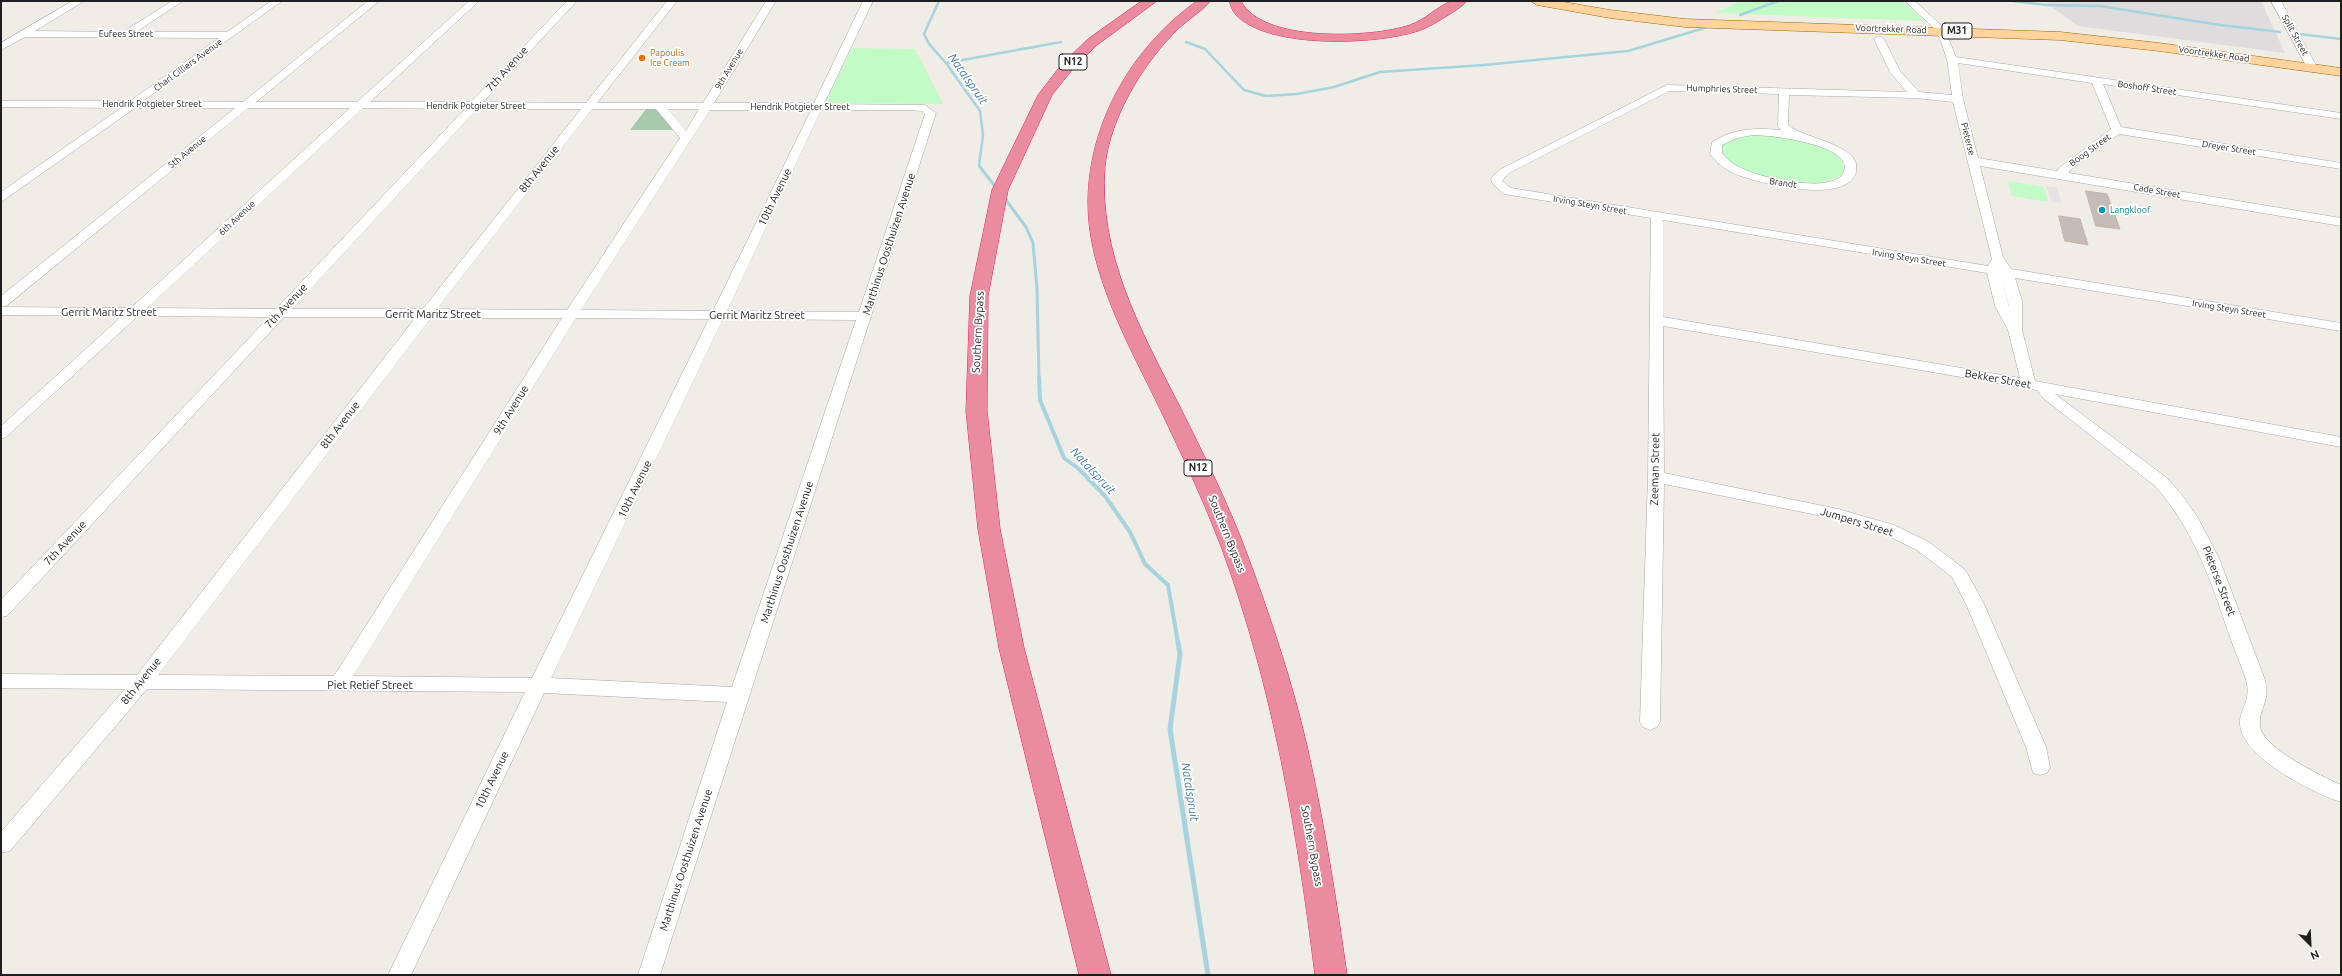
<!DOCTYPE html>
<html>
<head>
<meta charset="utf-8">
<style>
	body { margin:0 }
	#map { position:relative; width:2342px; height:976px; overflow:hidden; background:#f0ede6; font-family:Ubuntu,sans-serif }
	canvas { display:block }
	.frame { position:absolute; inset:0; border:2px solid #1f1f1f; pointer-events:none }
	.north { position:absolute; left:2290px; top:924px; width:40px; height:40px; -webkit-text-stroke:3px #fff; paint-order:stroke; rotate:156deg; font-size:11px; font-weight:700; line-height:16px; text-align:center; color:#1f1f1f }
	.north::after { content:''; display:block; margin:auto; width:14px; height:18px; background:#1f1f1f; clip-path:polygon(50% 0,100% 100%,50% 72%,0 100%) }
</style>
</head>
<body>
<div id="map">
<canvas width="2342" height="976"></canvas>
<div class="frame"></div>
<div class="north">N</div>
</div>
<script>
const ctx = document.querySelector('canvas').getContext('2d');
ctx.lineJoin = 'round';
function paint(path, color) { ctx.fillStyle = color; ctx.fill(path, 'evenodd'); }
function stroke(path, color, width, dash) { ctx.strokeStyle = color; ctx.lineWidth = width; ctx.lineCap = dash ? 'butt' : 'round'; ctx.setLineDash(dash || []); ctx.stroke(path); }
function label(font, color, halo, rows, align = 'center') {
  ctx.font = font + ' Ubuntu,sans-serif'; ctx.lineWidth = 3.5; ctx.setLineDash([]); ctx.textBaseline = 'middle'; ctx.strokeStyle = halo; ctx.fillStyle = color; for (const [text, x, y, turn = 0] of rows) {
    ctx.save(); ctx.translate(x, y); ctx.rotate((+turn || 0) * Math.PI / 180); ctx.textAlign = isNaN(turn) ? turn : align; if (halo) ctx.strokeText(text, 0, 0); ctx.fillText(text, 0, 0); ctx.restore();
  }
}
paint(new Path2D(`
	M 2044,1 L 2261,1 L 2285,53 L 2078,26 Z`), '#dedcdc');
paint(new Path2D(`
	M 646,109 L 658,109 L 678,130 L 630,130 Z`), '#a6caab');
paint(new Path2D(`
	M 1739,1 L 1902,1 L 1925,21 L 1716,13 Z
	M 852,48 L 915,49 L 943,104 L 825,103 Z
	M 1750,134 C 1782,135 1820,138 1843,161 L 1844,173 C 1826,189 1781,184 1759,177 C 1747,173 1735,165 1723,160 L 1721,146 L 1723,141 Z
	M 2008,181 L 2044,187 L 2048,202 L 2012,196 Z`), '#c2fbc6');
paint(new Path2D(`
	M 2046,186 L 2057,187 L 2061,203 L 2052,202 Z`), '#e3e3e3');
stroke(new Path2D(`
	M 939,1 L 924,34 L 929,44 L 946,63 L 980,111 L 983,135 L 979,165 L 981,168
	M 2013,1 L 2046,5 L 2100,6 L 2220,25 L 2280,32
	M 1740,15 L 1778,1
	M 2299,34 L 2341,39
	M 1186,42 L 1205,49 L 1244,90 L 1266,96 L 1297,94 L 1334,87 L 1380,72 L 1484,65 L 1628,51 L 1711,26
	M 946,63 L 1061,42`), '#a5d3df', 2.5);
stroke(new Path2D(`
	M 980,167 L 997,189
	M 1003,196 L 1026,227 L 1033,243 L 1037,289 L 1039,378`), '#a5d3df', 3);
stroke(new Path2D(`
	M 1039,377 L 1040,400 L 1064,458 L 1079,469 L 1105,496 L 1130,532 L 1145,564 L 1168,585 L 1178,643`), '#a5d3df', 4);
stroke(new Path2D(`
	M 1178,642 L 1180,654 L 1170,729 L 1208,975`), '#a5d3df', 5);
const building = new Path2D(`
	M 2086,191 L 2107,194 L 2120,229 L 2096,226 Z
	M 2059,216 L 2080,219 L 2088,245 L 2065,241 Z`);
paint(building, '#c5bcb5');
stroke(building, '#c3b3a7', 1);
const minor = new Path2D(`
	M 72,1 L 84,1 L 35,31 L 123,32 L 172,1 L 183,1 L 136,32 L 227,32 L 271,1 L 282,1 L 143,101 L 243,102 L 368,1 L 379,1 L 256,102 L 357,102 L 469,1 L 479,1 L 370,102 L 471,102 L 567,1 L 577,1 L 483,102 L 586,103 L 667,1 L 677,1 L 597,103 L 703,103 L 766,1 L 776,1 L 714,103 L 814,103 L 863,1 L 873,1 L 824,104 L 925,105 L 936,113 L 660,975 L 638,975 L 727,702 L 544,693 L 411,975 L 388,975 L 525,692 L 147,689 L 10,851 L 1,853 L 1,832 L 125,689 L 1,688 L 1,674 L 137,675 L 416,317 L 284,317 L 7,616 L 1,617 L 1,600 L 269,317 L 138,316 L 6,437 L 1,439 L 1,426 L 122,316 L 1,315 L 1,296 L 235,108 L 135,108 L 1,202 L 1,192 L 121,108 L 1,107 L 1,101 L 130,101 L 219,38 L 25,37 L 1,50 L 1,43 ZM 248,108 L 350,108 L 131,308 L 1,307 L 6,306 ZM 363,108 L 465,109 L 276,309 L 147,308 ZM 477,109 L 581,109 L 423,309 L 292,309 ZM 592,109 L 656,109 L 680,138 L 567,310 L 437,309 ZM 668,109 L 699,109 L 686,131 ZM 710,110 L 811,110 L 713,311 L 581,310 ZM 821,110 L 909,110 L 922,111 L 925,114 L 859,312 L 727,311 ZM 431,318 L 562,318 L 334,676 L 158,675 ZM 576,318 L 709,319 L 532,678 L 353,676 ZM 723,319 L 856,320 L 732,687 L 551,678 Z
	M 1905,1 L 1915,1 L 1944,28 L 1956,57 L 2341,113 L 2341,119 L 2103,84 L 2121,127 L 2341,163 L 2341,169 L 2119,134 L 2069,171 L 2069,173 L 2341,218 L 2341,226 L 1980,166 L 2003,257 L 2011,269 L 2341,323 L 2341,331 L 2015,278 L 2022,301 L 2022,330 L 2035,381 L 2341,437 L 2341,447 L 2055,394 L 2167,478 L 2182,495 L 2198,518 L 2219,558 L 2265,680 C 2271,702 2258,709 2260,726 C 2262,748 2322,776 2341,785 L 2341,802 C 2313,793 2243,758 2240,725 C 2239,708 2252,702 2246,680 C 2242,667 2236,654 2231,640 C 2212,584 2195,531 2155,486 L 2043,398 L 2037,390 L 1663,326 L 1664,473 L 1838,509 L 1894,525 L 1929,542 L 1964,569 L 1967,573 L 1984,604 L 2046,747 L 2050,767 L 2047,773 L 2040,775 L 2033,773 L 2026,747 L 1966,604 L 1952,577 L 1917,550 L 1882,533 L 1837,519 L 1664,484 L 1660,722 L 1657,727 L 1650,730 L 1643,727 L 1640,722 L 1648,477 L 1651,218 L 1504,194 L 1492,183 L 1491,178 L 1501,169 L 1667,85 L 1907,92 L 1890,72 L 1874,39 L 1879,36 L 1884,39 L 1900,71 L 1919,92 L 1952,95 L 1947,59 L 1937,31 ZM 1958,63 L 2092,83 L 2111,129 L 2059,168 L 2057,171 L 1978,158 L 1963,99 ZM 1669,91 L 1779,94 L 1778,126 L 1781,130 C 1756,128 1734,128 1712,142 L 1710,154 C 1716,162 1724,169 1733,173 C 1755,183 1847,206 1856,172 C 1863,144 1803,139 1788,125 L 1789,95 L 1916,98 L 1953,102 L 1992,259 L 1988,266 L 1511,188 L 1502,181 L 1509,173 ZM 1753,135 C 1771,135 1846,144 1845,168 C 1844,172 1842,176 1839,178 C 1819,191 1761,178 1741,168 C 1733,165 1727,159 1722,153 L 1722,145 L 1737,138 ZM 1663,220 L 1987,273 L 1995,306 L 2008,330 L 2020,378 L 1663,317 ZM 2001,275 L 2009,307 L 2009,306 Z
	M 2271,1 L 2281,1 L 2318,69 L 2317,71 L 2313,72 L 2308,69 Z`);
const primary = new Path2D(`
	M 1531,1 L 1558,1 L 1610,10 L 1685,19 L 2060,32 L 2159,43 L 2341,68 L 2341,76 L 2159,51 L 2060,40 L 1685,27 L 1610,18 L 1537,5 Z`);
const motorway = new Path2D(`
	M 1142,1 L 1157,1 L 1097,45 L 1072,70 L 1052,95 L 1008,190 L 988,296 L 987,411 L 1000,529 L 1024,648 L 1111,975 L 1079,975 L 999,648 L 978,529 L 966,411 L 970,296 L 992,190 L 1038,95 L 1062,64 L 1088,39 Z
	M 1197,1 L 1211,1 C 1202,11 1189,19 1179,28 C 1144,62 1110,117 1105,166 C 1098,253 1140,329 1179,405 C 1203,453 1228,503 1247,554 C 1270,616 1292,681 1307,746 C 1324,821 1336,898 1347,975 L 1315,975 C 1297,830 1273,687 1222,549 C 1204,501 1182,455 1160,409 C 1130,347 1087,272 1088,201 C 1089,122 1132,47 1197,1 Z
	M 1229,1 L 1241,1 C 1262,43 1372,38 1410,25 C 1425,20 1439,5 1452,1 C 1456,0 1463,1 1467,1 C 1463,6 1456,10 1450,14 C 1440,20 1430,27 1418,31 C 1376,45 1268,49 1236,15 C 1232,11 1231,5 1229,1 Z`);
stroke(minor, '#a6a6a6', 1);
stroke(primary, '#9b6500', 1);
stroke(motorway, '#e02165', 1);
paint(minor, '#fff');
paint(primary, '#fed39d');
paint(motorway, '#ea8b9e');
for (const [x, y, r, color] of [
	[642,58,4,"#e8710a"],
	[2102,210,4,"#0f9aa8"]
]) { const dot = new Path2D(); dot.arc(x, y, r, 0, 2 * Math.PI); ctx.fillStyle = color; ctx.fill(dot); stroke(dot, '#fff', 1.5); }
label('9px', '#1f1f1f', '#fff', [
	["Voortrekker Road",1891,29,2],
	["Eufees Street",126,34],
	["Split Street",2295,35,61],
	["Voortrekker Road",2214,54,8],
	["Charl Cilliers Avenue",188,65,-36],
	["9th Avenue",729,69,-59],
	["Boshoff Street",2147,88,8],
	["Humphries Street",1722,89,2],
	["Hendrik Potgieter Street",152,104],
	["Hendrik Potgieter Street",476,106],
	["Hendrik Potgieter Street",800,107],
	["Pieterse",1968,139,76],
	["Dreyer Street",2229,148,9],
	["Boog Street",2090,150,-36],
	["5th Avenue",187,152,-39],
	["Brandt",1783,183,8],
	["Cade Street",2157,191,10],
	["Irving Steyn Street",1590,205,10],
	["6th Avenue",237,218,-43],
	["Irving Steyn Street",1909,258,9],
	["Irving Steyn Street",2229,309,9]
]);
label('9px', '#c56008', '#fff', [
	["Papoulis",650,53],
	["Ice Cream",650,63]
], 'left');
label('9px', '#0d838f', '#fff', [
	["Langkloof",2110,210]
], 'left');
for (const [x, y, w] of [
	[1957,31,30],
	[1073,62,28],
	[1198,468,28]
]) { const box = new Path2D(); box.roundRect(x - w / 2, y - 8, w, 16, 3); ctx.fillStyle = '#fff'; ctx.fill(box); stroke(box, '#1f1f1f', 1); }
label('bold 10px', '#1f1f1f', null, [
	["M31",1957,31],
	["N12",1073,62],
	["N12",1198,468]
]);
label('11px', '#1f1f1f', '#fff', [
	["7th Avenue",507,69,-48],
	["8th Avenue",539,169,-51],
	["10th Avenue",775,197,-64],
	["Marthinus Oosthuizen Avenue",889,244,-72],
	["7th Avenue",286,306,-47],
	["Gerrit Maritz Street",109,312],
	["Gerrit Maritz Street",433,314],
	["Gerrit Maritz Street",757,315],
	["Southern Bypass",978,332,-87],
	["Bekker Street",1998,379,10],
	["9th Avenue",511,410,-58],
	["8th Avenue",340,425,-52],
	["Zeeman Street",1655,469,-89],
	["10th Avenue",635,489,-64],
	["Jumpers Street",1857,522,17],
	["Southern Bypass",1227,534,68],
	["7th Avenue",65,543,-47],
	["Marthinus Oosthuizen Avenue",787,552,-72],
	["Pieterse Street",2219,581,69],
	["8th Avenue",141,681,-51],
	["Piet Retief Street",370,685],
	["10th Avenue",492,780,-64],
	["Southern Bypass",1312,846,80],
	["Marthinus Oosthuizen Avenue",686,860,-72]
]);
label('italic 12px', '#457aab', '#fff', [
	["Natalspruit",968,79,55],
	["Natalspruit",1093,471,47],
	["Natalspruit",1190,792,81]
]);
</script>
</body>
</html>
